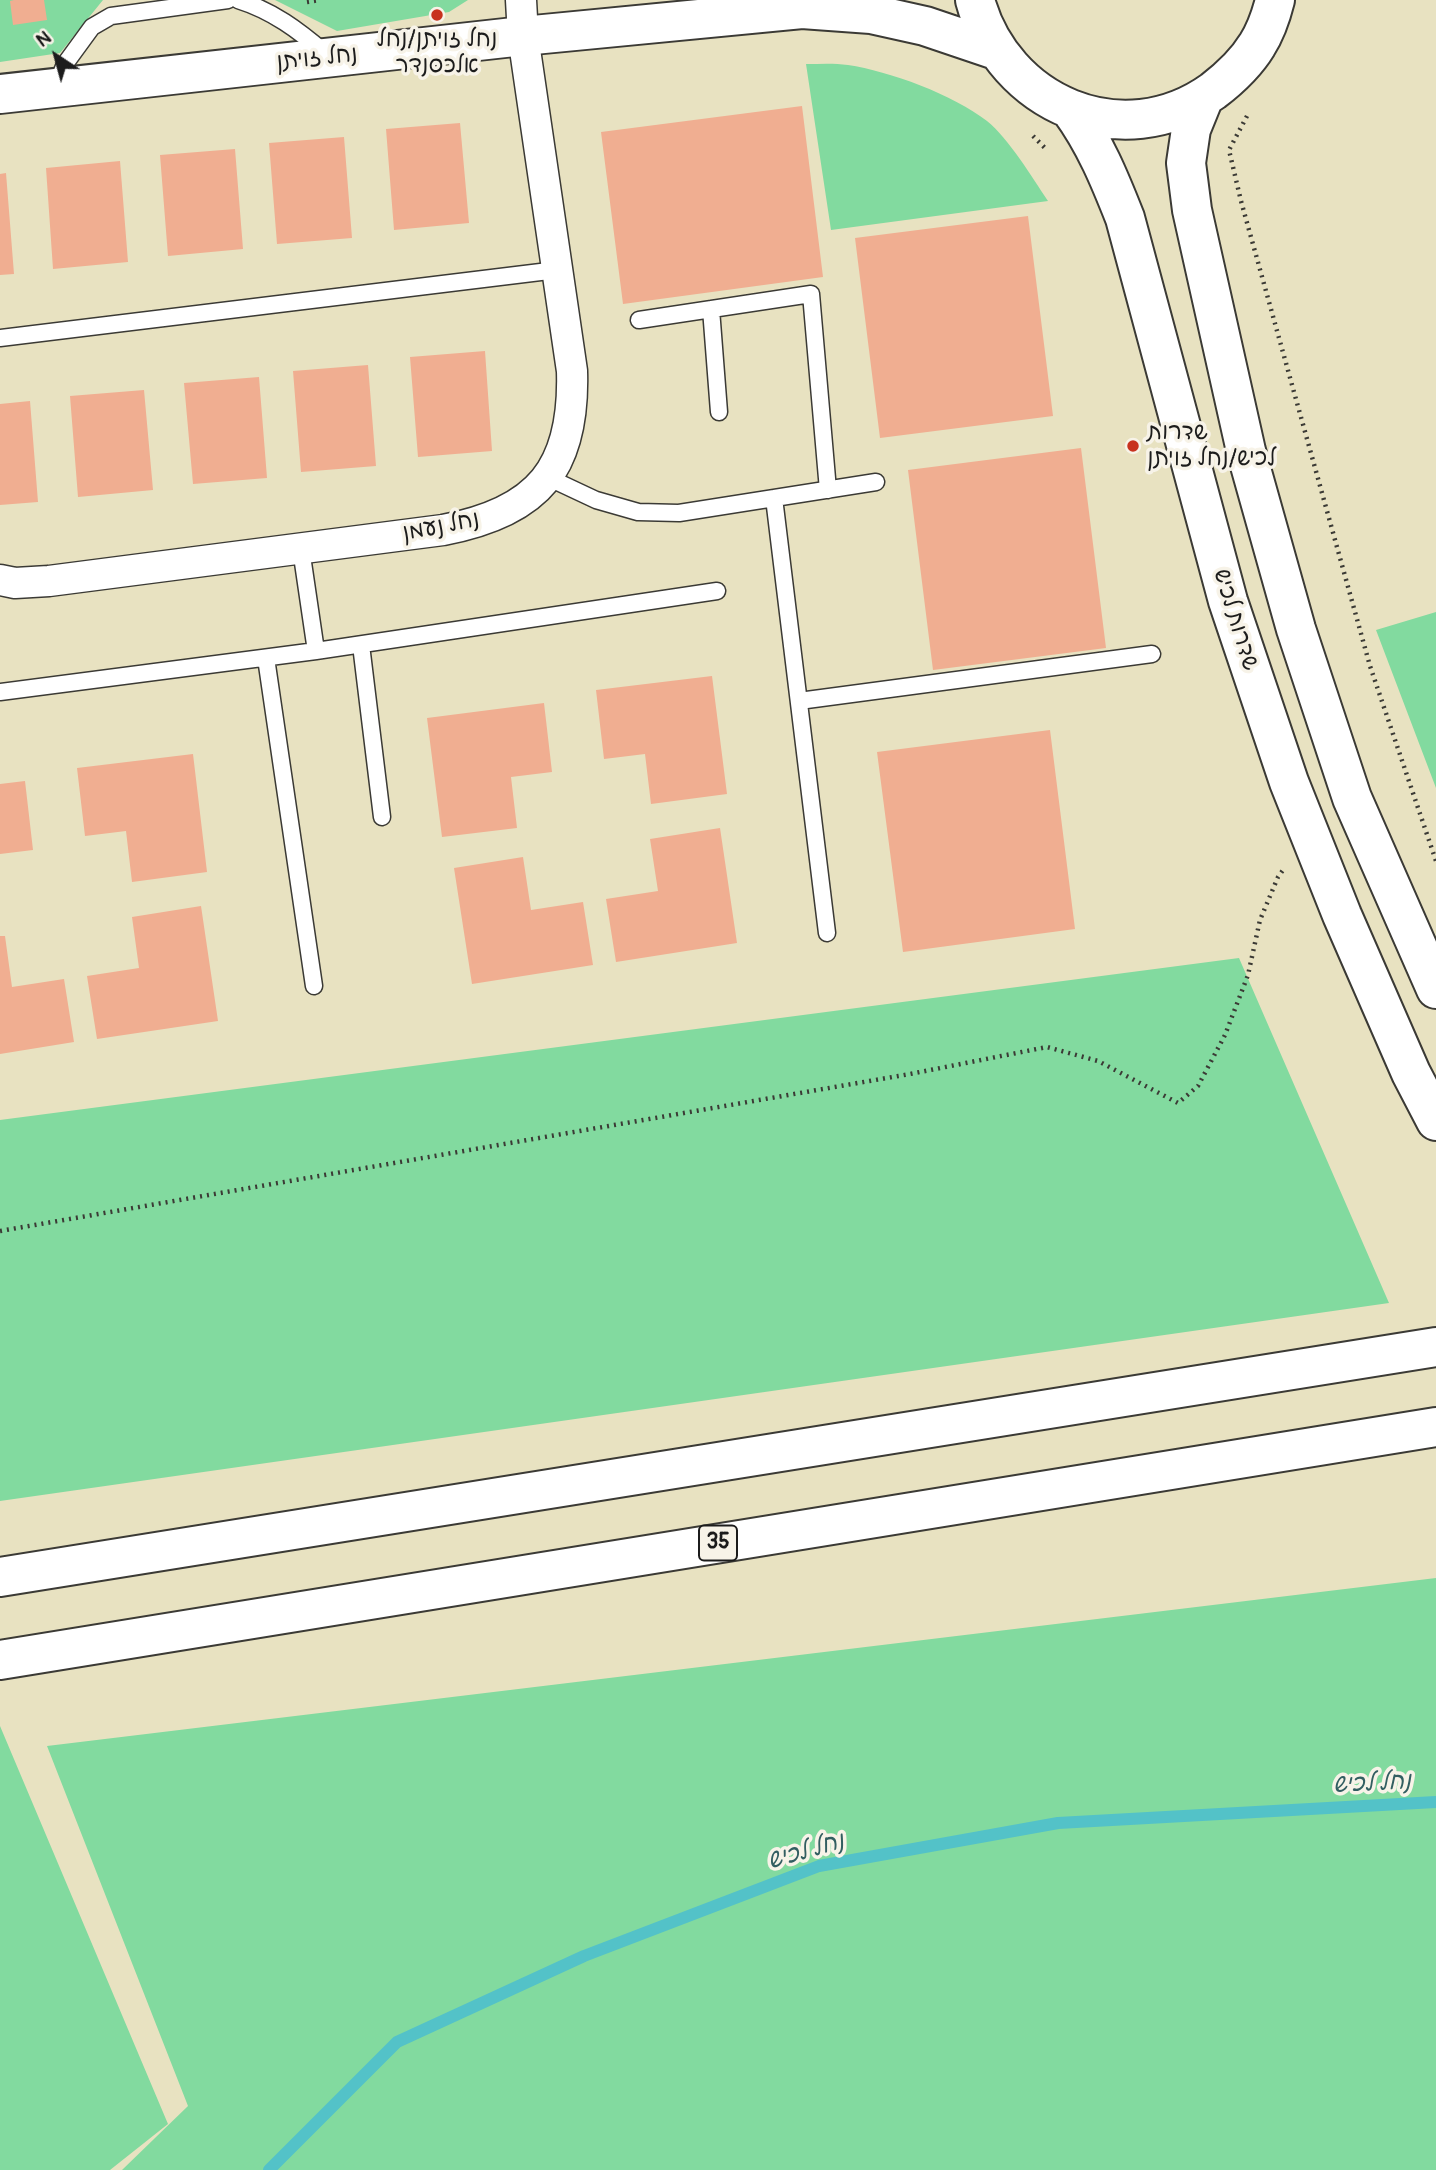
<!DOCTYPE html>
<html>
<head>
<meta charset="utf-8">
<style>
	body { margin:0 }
	#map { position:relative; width:1436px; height:2170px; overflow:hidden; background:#e8e2c1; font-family:Pangolin,sans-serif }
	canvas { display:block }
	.north { position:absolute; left:21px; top:21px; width:70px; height:70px; -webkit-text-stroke:5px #f7f3e8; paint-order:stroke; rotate:324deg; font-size:19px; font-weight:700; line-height:28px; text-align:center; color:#1c1c1c }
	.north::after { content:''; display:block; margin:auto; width:24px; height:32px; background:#1c1c1c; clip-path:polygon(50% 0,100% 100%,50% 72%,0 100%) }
</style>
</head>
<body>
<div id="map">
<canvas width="1436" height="2170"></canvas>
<div class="north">N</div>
</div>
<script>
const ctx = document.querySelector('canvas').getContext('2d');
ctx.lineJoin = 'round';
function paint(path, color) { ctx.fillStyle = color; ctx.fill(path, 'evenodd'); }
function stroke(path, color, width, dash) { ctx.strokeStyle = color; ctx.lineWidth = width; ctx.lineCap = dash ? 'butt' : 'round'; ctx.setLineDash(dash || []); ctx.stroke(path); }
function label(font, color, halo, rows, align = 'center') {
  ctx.font = font + ' Pangolin,"Playpen Sans Hebrew",sans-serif'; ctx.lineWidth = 7; ctx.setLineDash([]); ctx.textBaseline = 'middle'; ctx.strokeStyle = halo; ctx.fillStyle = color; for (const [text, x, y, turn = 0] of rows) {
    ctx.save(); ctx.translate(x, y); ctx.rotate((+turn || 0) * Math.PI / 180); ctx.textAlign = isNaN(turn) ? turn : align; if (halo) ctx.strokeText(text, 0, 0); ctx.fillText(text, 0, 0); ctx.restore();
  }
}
paint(new Path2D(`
	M 0,0 L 103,0 L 60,53 L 0,62 Z
	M 275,0 L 468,0 L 449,12 L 337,31 Z
	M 806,64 C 820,64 834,63 848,65 C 889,71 954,95 987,121 C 1009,139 1032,177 1048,201 L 831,230 Z
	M 1436,612 L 1436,788 L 1376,630 Z
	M 1239,958 L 1389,1303 L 0,1501 L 0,1120 Z
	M 1436,1578 L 1436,2170 L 122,2170 L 188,2106 L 47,1746 Z
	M 0,1726 L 168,2124 L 110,2170 L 0,2170 Z`), '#82da9f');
stroke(new Path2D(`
	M 269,2170 L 397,2042 L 584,1956 L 819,1866 L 1058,1823 L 1436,1802`), '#53c2c8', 12);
paint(new Path2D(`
	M 14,0 L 44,0 L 47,20 L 13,25 L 10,1 Z
	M 802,106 L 823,277 L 623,304 L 601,132 Z
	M 460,123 L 469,223 L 394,230 L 386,129 Z
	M 344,137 L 352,238 L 277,244 L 269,143 Z
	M 235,149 L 243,249 L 168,256 L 160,155 Z
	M 120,161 L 128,262 L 53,269 L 46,168 Z
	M 6,173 L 14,274 L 0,275 L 0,174 Z
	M 1028,216 L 1053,416 L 880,438 L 855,238 Z
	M 485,351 L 492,451 L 418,457 L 410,357 Z
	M 368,365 L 376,466 L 301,472 L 293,371 Z
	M 259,377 L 267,478 L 193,484 L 184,383 Z
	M 144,390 L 153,490 L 78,497 L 70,396 Z
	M 30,401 L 38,502 L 0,505 L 0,404 Z
	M 1081,448 L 1106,648 L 933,670 L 908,470 Z
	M 712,676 L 727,794 L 651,804 L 645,754 L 604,759 L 596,690 Z
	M 544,703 L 552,772 L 511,777 L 517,828 L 442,837 L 427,718 Z
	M 1050,730 L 1075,929 L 903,952 L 877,752 Z
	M 193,754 L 207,872 L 132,882 L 126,831 L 85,836 L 77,768 Z
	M 25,781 L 33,850 L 0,854 L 0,784 Z
	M 720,828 L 737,943 L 616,962 L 606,899 L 658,891 L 650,839 Z
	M 523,857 L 531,910 L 583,902 L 593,965 L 472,984 L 454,868 Z
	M 201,906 L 218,1021 L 97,1039 L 87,976 L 139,968 L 132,917 Z
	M 0,936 L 5,936 L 12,987 L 64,979 L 74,1042 L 0,1054 Z`), '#f0ae91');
const service = new Path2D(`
	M 238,0 C 273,11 298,30 325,53
	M 56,87 L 65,64 L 92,27 L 111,16 L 228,0
	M 711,309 L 719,412
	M 639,320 L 811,294 L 828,490
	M 0,338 L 557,270
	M 547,477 L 596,500 L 638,512 L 679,513 L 876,482
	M 774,498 L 827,933
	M 301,549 L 316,651
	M 361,645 L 382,817
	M 266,658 L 314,986
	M 0,692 L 316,651 L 717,591
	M 799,701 L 1152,654`);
const minor = new Path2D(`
	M 0,580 L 15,583 L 49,581 L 443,530 C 539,512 575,468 572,371 L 523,36 L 521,0`);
const tertiary = new Path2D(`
	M 975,0 C 1003,104 1122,156 1213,91 C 1230,78 1246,63 1257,45 C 1266,31 1271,16 1275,0
	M 0,94 L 523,36 L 802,9 L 871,14 L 925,26 L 996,50
	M 1204,97 L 1191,129 L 1186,163 L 1192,210 L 1246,451 L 1296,629 L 1352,798 L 1436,989
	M 1070,109 C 1095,143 1110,180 1125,218 L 1228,601 L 1289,782 L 1342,915 L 1411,1073 L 1436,1121`);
const trunk = new Path2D(`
	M 0,1577 L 1436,1347
	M 0,1660 L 1436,1427`);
stroke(service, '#3b3a35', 19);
stroke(minor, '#3b3a35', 33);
stroke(tertiary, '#3b3a35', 42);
stroke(trunk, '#3b3a35', 42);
stroke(new Path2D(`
	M 307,2 L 320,0
	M 1247,116 L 1229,150 L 1241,201 L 1370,666 L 1436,861
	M 1033,136 L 1047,150
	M 0,1231 L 910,1074 L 1047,1047 L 1098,1061 L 1178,1103 L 1198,1086 L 1225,1035 L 1248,975 L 1260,920 L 1278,877 L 1283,870`), '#3b3a35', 4.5, [2, 5]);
stroke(service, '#fff', 16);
stroke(minor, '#fff', 30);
stroke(tertiary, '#fff', 38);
stroke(trunk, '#fff', 38);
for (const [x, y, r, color] of [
	[437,15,7,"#c8321e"],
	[1133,446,7,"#c8321e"]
]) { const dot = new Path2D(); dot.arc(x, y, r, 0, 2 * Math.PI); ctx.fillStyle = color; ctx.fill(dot); stroke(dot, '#f7f3e8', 2.5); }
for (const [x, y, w] of [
	[718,1543,38]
]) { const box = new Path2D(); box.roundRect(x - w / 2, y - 17.5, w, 35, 5); ctx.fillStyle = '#f7f3e8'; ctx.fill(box); stroke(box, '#1c1c1c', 2); }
label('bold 21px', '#1c1c1c', null, [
	["35",718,1543]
]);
label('23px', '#1c1c1c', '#f7f3e8', [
	["נחל זויתן/נחל",437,40],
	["אלכסנדר",437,66],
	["שדרות",1147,433,"left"],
	["לכיש/נחל זויתן",1147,459,"left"]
]);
label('23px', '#1c1c1c', '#f7f3e8', [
	["נחל זויתן",317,59,-6],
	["נחל נעמן",441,527,-11],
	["שדרות לכיש",1235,620,73]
]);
label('italic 24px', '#325e61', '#f7f3e8', [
	["נחל לכיש",1372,1784,-3],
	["נחל לכיש",806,1852,-16]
]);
</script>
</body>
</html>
